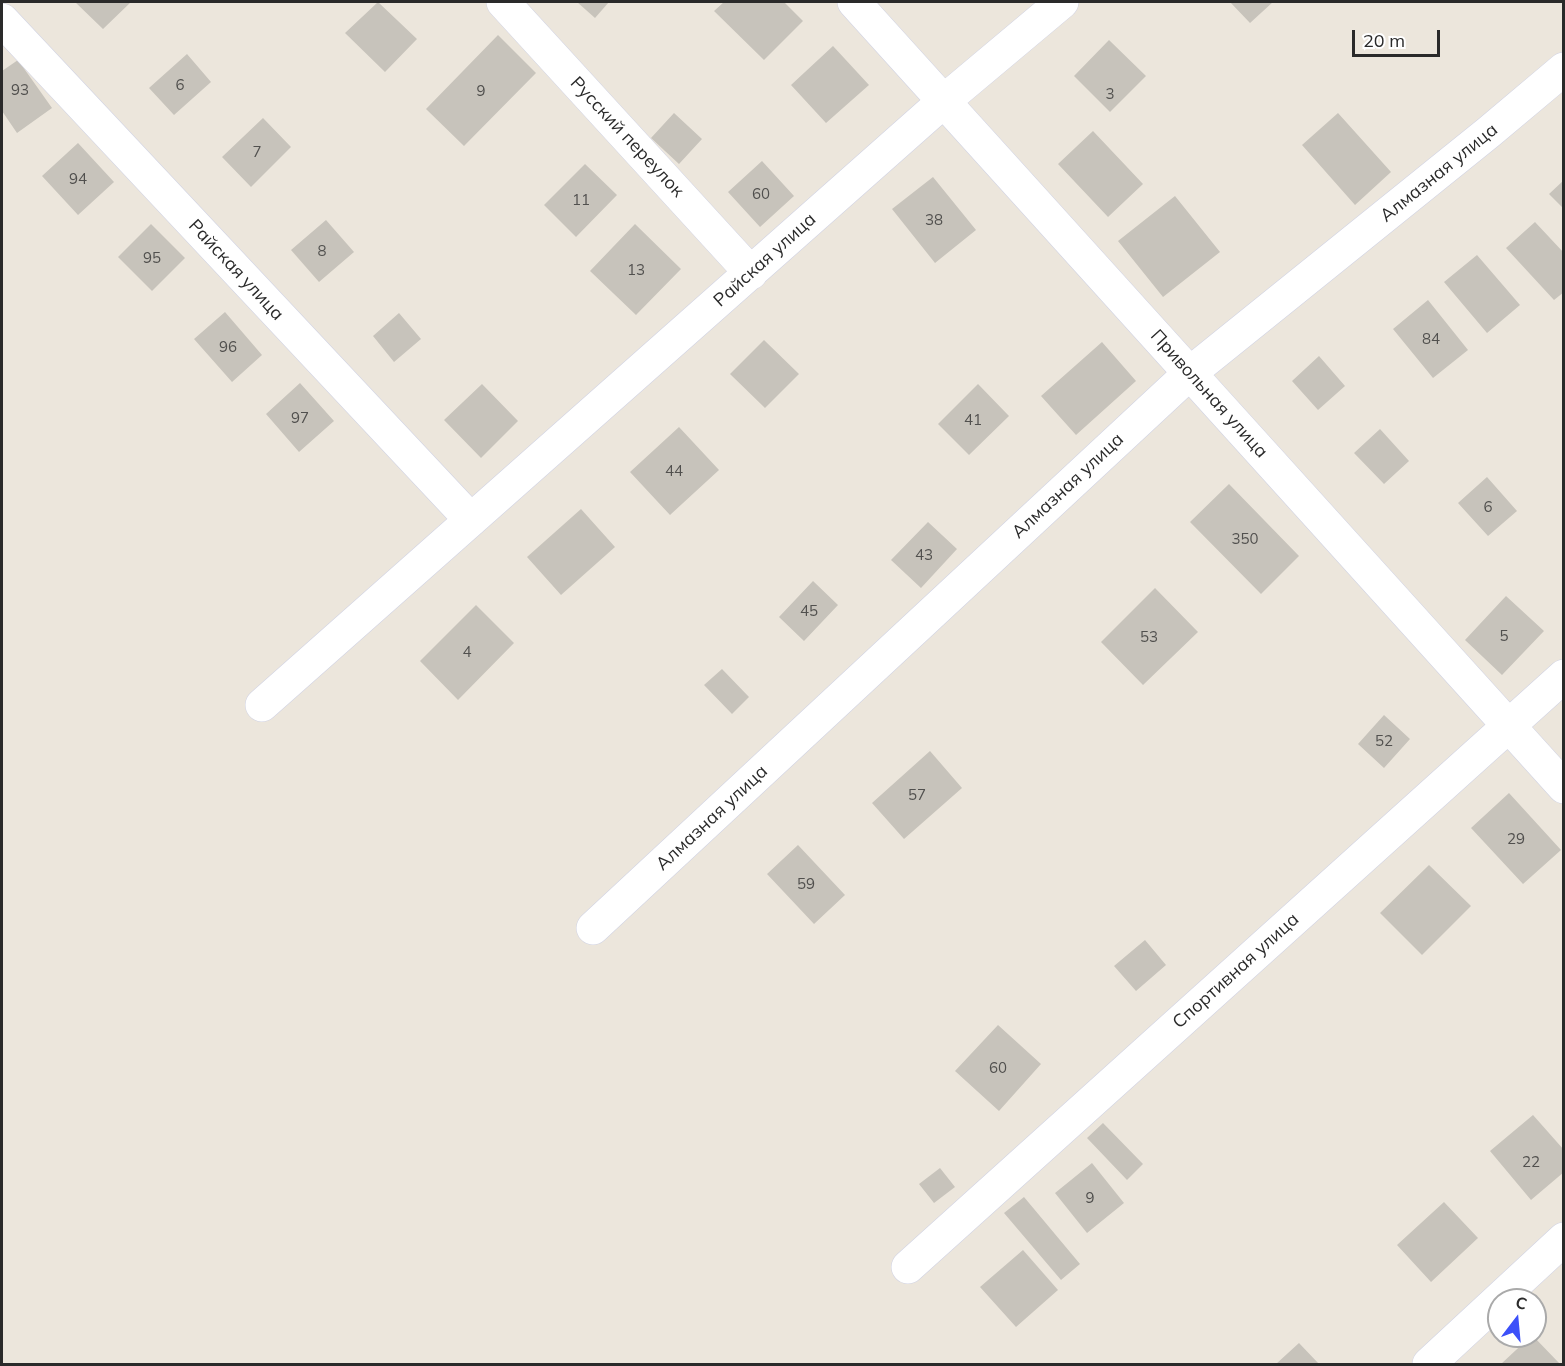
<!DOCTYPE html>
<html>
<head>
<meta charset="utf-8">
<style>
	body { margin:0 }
	#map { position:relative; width:1565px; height:1366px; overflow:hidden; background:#ece6dc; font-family:Mulish,sans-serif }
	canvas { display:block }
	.frame { position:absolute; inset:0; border:3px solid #2a2a2a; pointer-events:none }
	.north { position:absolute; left:1487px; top:1288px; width:60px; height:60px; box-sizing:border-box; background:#fff; border:2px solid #aaa; border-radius:50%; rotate:16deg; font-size:16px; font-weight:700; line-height:24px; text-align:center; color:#2a2a2a }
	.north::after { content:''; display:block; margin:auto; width:21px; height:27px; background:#3c50f9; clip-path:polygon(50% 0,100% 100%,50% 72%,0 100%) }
	.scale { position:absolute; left:1352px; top:30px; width:88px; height:27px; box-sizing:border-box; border:3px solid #2a2a2a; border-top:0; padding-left:8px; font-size:18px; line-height:21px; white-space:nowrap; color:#2a2a2a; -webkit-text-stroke:4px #fff; paint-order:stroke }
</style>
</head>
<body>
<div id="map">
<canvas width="1565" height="1366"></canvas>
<div class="frame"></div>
<div class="north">С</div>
<div class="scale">20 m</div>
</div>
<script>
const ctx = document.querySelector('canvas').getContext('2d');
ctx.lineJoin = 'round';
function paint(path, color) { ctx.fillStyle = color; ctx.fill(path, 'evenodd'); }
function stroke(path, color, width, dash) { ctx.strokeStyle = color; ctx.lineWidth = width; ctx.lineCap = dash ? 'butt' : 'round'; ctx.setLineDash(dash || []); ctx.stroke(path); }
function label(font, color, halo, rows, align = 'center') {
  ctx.font = font + ' Mulish,sans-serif'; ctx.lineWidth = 4.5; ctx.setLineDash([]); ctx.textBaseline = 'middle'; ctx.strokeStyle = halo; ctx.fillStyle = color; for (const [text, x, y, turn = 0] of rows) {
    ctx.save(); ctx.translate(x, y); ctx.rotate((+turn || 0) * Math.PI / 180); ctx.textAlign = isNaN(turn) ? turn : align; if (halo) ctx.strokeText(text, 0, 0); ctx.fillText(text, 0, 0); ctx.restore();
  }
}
paint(new Path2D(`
	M 75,2 L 131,2 L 103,29 Z
	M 378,2 L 417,39 L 385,72 L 345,33 Z
	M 577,2 L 609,2 L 595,18 Z
	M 724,2 L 784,2 L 803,21 L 764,60 L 714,11 Z
	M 1230,2 L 1273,2 L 1250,23 Z
	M 498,35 L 536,73 L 464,146 L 426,109 Z
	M 1109,40 L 1146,76 L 1110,112 L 1074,76 Z
	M 833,46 L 869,85 L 826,123 L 791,85 Z
	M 187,54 L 211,82 L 174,115 L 149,88 Z
	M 18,60 L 52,108 L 17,133 L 2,111 L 2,71 Z
	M 674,113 L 702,139 L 679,164 L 651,138 Z
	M 1338,113 L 1391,172 L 1355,205 L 1302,145 Z
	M 263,118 L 291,147 L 251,187 L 222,157 Z
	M 1093,131 L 1143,184 L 1108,217 L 1058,164 Z
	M 78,143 L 114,182 L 78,215 L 42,176 Z
	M 762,161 L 794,196 L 760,227 L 728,192 Z
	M 585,164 L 617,195 L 576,237 L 544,205 Z
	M 933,177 L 976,230 L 935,263 L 892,209 Z
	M 1564,180 L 1564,209 L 1549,194 Z
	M 1175,196 L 1220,252 L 1163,297 L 1118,241 Z
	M 326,220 L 354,252 L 319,282 L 291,250 Z
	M 1535,222 L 1564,253 L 1564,292 L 1554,300 L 1506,248 Z
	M 151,224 L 185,258 L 152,291 L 118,257 Z
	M 635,224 L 681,269 L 636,315 L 590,271 Z
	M 1477,255 L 1520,305 L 1487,333 L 1444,282 Z
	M 1428,300 L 1468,350 L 1433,378 L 1393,329 Z
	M 225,312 L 262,355 L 232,382 L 194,339 Z
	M 399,313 L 421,339 L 394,362 L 373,336 Z
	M 764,340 L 799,374 L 765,408 L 730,374 Z
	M 1102,342 L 1136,381 L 1076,435 L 1041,396 Z
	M 1319,356 L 1345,386 L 1318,410 L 1292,381 Z
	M 300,383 L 334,421 L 299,452 L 266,414 Z
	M 482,384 L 518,421 L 481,458 L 444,420 Z
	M 978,384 L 1009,416 L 969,455 L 938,424 Z
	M 679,427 L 719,470 L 670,515 L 630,472 Z
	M 1380,429 L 1409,461 L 1384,484 L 1354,453 Z
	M 1487,477 L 1517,511 L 1488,536 L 1458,503 Z
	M 1229,484 L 1299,556 L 1261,594 L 1190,522 Z
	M 581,509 L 615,547 L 561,595 L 527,557 Z
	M 928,522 L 957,549 L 921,588 L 891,560 Z
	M 813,581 L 838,605 L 804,641 L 779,617 Z
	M 1155,588 L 1198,632 L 1143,685 L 1101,642 Z
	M 1506,596 L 1544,631 L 1502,675 L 1465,640 Z
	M 476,605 L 514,643 L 458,700 L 420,661 Z
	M 722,669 L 749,697 L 732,714 L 704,685 Z
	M 1384,715 L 1410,739 L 1384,768 L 1358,744 Z
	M 930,751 L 962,788 L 904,839 L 872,803 Z
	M 1509,793 L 1561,850 L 1523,884 L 1471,828 Z
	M 798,845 L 845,895 L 814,924 L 767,874 Z
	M 1429,865 L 1471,906 L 1422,955 L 1380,913 Z
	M 1145,940 L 1166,965 L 1136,991 L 1114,966 Z
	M 998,1025 L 1041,1064 L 999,1111 L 955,1071 Z
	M 1533,1115 L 1564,1150 L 1564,1172 L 1531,1200 L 1490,1151 Z
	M 1103,1123 L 1143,1164 L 1127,1180 L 1087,1138 Z
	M 1092,1163 L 1124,1203 L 1087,1233 L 1055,1193 Z
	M 940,1168 L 955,1187 L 934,1203 L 919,1184 Z
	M 1024,1197 L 1080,1264 L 1061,1280 L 1004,1213 Z
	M 1444,1202 L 1478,1238 L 1431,1282 L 1397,1245 Z
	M 1023,1250 L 1058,1290 L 1016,1327 L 980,1287 Z
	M 1531,1336 L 1533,1336 L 1560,1364 L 1501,1364 Z
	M 1299,1343 L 1319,1364 L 1276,1364 Z`), '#c7c3bb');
const minor = new Path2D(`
	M 503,2 L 751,273
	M 854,2 L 1564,787
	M 2,20 L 471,520
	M 262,705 L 944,101 L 1062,2
	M 593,928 L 1190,373 L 1489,132 L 1564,69
	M 908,1267 L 1564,676
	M 1429,1364 L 1564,1239`);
stroke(minor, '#d1d3e3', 34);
stroke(minor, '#fff', 33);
label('15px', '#51504e', null, [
	["6",180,85],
	["93",20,90],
	["9",481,91],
	["3",1110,94],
	["7",257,152],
	["94",78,179],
	["60",761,194],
	["11",581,200],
	["38",934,220],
	["8",322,251],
	["95",152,258],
	["13",636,270],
	["84",1431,339],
	["96",228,347],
	["97",300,418],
	["41",973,420],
	["44",674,471],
	["6",1488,507],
	["350",1245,539],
	["43",924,555],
	["45",809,611],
	["5",1504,636],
	["53",1149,637],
	["4",467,652],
	["52",1384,741],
	["57",917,795],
	["29",1516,839],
	["59",806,884],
	["60",998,1068],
	["22",1531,1162],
	["9",1090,1198]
]);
label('18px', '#2a2a2a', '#fff', [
	["Русский переулок",627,137,47],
	["Алмазная улица",1439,173,-39],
	["Райская улица",765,260,-42],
	["Райская улица",236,270,47],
	["Привольная улица",1209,394,48],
	["Алмазная улица",1068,486,-43],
	["Алмазная улица",712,818,-43],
	["Спортивная улица",1236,971,-42]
]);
</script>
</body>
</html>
